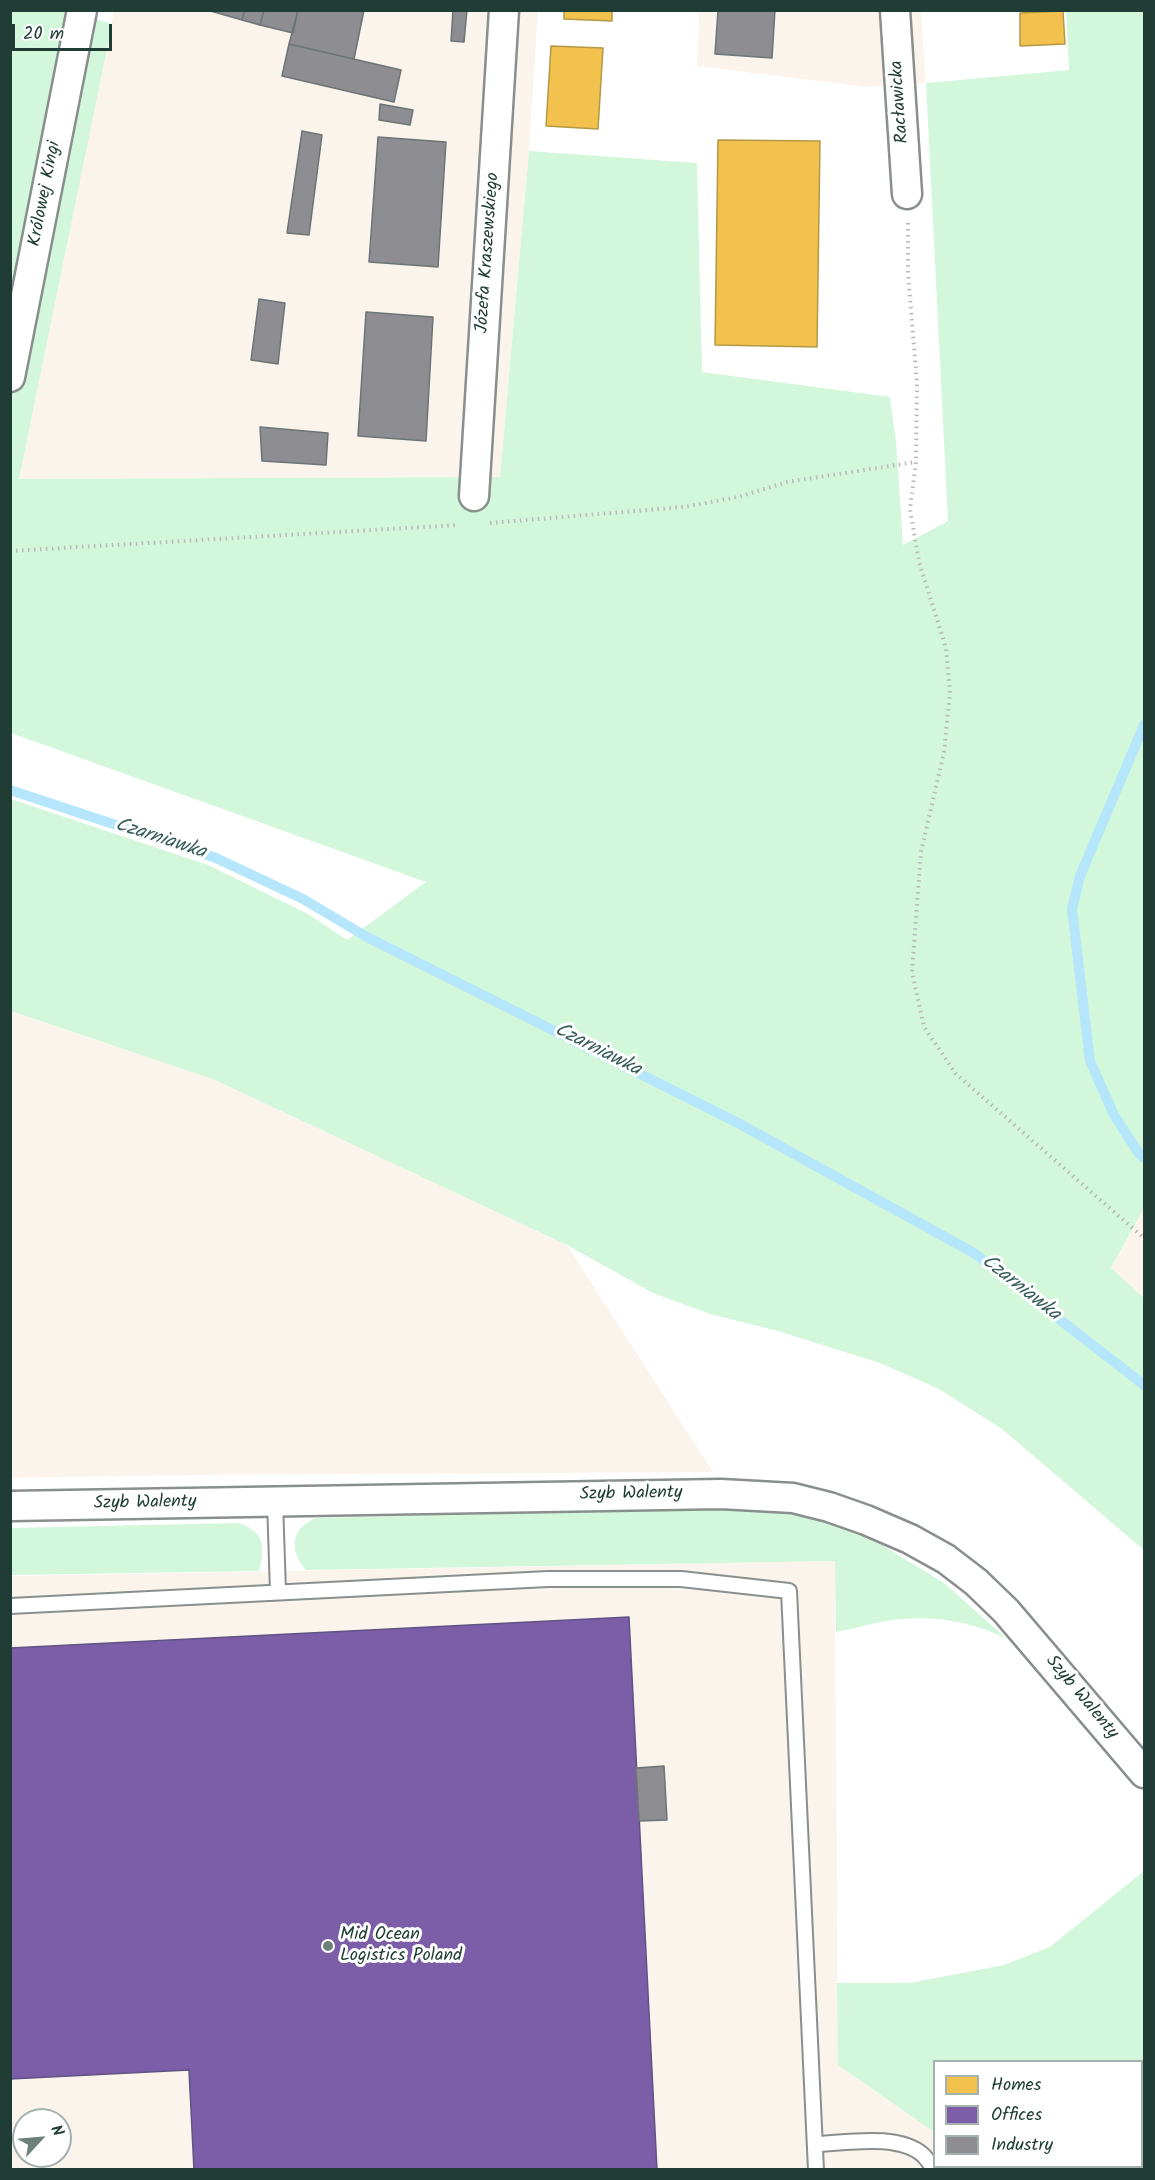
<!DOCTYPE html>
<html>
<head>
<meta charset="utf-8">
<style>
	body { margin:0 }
	#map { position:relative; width:1155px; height:2180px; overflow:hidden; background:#fff; font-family:Kalam,sans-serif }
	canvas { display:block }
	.frame { position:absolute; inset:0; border:12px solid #1f3d34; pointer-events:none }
	.legend { position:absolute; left:933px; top:2060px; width:210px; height:108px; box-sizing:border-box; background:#fff; border:2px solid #a5b1ae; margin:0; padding:8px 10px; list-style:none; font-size:18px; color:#1f3d34 }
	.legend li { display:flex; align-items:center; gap:12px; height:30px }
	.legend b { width:30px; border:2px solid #a5b1ae }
	.north { position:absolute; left:12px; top:2108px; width:60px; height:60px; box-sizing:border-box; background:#fff; border:2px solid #a5b1ae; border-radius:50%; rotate:64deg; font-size:16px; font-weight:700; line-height:24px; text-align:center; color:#1f3d34 }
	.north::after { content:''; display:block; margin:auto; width:21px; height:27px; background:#6d817b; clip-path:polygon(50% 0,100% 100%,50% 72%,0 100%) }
	.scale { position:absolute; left:12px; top:24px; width:100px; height:27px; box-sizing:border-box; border:3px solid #1f3d34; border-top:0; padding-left:8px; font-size:18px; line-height:21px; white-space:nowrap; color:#1f3d34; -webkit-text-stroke:4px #fff; paint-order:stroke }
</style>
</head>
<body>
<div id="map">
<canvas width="1155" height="2180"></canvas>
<div class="frame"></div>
<ul class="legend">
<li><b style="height:16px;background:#f2c14e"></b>Homes</li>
<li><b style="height:16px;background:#7b5ea7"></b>Offices</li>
<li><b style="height:16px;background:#8d8d92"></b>Industry</li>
</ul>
<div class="north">N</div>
<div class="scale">20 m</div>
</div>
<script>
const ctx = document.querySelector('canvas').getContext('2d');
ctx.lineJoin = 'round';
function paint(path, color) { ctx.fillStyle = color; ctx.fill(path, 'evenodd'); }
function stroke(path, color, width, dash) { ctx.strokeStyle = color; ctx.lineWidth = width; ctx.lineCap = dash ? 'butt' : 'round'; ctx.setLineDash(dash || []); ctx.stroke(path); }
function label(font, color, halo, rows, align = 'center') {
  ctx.font = font + ' Kalam,sans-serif'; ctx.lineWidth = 6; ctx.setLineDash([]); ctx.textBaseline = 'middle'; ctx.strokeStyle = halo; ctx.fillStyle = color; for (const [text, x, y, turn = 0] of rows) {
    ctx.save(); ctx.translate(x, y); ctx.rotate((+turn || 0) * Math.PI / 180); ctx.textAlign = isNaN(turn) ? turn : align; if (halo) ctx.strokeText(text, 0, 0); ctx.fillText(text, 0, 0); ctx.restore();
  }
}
paint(new Path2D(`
	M 114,11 L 538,11 L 529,151 L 500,477 L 19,479 Z
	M 699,11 L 921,11 L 926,83 L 867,87 L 697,66 Z
	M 10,1011 L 215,1080 L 567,1245 L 713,1472 L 194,1475 L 11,1478 Z
	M 1144,1208 L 1144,1298 L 1111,1269 Z
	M 835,1561 L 838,2065 L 934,2132 L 934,2166 L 983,2167 L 988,2169 L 11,2169 L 10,1576 ZM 24,2120 L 60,2120 L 60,2156 L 24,2156 Z`), '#fbf4ed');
paint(new Path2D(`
	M 11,11 L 68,11 L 112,24 L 19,479 L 500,477 L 529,151 L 697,163 L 702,372 L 890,397 L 896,442 L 903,545 L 948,521 L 926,83 L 1069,70 L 1066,11 L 1144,11 L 1144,1208 L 1111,1268 L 1144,1298 L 1144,1550 L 1002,1429 L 939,1389 L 880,1363 L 778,1331 L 710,1314 L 653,1293 L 567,1245 L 215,1080 L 11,1011 L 11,799 L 208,865 L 308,914 L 347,940 L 426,882 L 11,733 Z
	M 751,1508 L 793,1512 L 835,1525 L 880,1544 L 944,1583 L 1007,1639 C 970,1620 928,1614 886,1621 C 869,1624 852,1629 836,1632 L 835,1561 L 306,1570 C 289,1550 290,1529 316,1518 Z
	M 239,1523 C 264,1531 266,1548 259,1571 L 11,1575 L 11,1528 Z
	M 1144,1871 L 1144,2169 L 988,2170 L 983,2167 L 1142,2166 L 1142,2062 L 934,2062 L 934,2132 L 838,2065 L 837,1983 L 910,1983 L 1004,1965 L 1050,1947 Z`), '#d2f7da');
const homes = new Path2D(`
	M 564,10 L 612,10 L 612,21 L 564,19 Z
	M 1063,11 L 1065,44 L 1020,46 L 1020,13 Z
	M 551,46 L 603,48 L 598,129 L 546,126 Z
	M 718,140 L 820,141 L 817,347 L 715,345 Z`);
paint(homes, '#f2c14e');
stroke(homes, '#b39946', 1.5);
const offices = new Path2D(`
	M 629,1617 L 657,2170 L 194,2170 L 189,2070 L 10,2079 L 10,1648 Z`);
paint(offices, '#7b5ea7');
stroke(offices, '#5f5484', 1.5);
const industry = new Path2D(`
	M 207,10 L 245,10 L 242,20 Z
	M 245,10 L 264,10 L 260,25 L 242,20 Z
	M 264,10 L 298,10 L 293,33 L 260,25 Z
	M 298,10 L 364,10 L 354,59 L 289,44 Z
	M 453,10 L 467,10 L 464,42 L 451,41 Z
	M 718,10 L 775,10 L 772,58 L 715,54 Z
	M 289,44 L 401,70 L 394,102 L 282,76 Z
	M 380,104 L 413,110 L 410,125 L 379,120 Z
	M 302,131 L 322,135 L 309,235 L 287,233 Z
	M 378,137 L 446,142 L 438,267 L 369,262 Z
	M 259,299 L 285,303 L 278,364 L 251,360 Z
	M 366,312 L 433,317 L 426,441 L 358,436 Z
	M 260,427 L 328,433 L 326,465 L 262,461 Z
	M 664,1766 L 667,1820 L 639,1821 L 636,1768 Z`);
paint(industry, '#8d8d92');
stroke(industry, '#6c7576', 1.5);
stroke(new Path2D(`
	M 1144,725 L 1080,876 L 1072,909 L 1090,1061 L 1114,1115 L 1138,1152 L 1144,1158
	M 10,790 L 216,858 L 303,899 L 367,937 L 738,1123 L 974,1253 L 1144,1385`), '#b6e6fb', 10);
const service = new Path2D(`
	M 275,1501 L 278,1592
	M 10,1606 L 548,1579 L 681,1579 L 789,1591 L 816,2170
	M 815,2144 C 846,2143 898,2133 923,2155 C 927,2159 931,2165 935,2170`);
const minor = new Path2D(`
	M 895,10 L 907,194
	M 10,377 L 82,10
	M 474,496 L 504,10
	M 10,1506 L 721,1494 L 793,1498 L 829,1507 L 866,1520 L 910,1539 L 946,1559 L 976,1582 L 1006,1611 L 1144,1773`);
stroke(service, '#898f8d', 18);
stroke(minor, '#898f8d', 33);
stroke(new Path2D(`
	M 908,223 L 908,273 L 917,383 L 916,462 L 910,509 L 919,562 L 946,648 L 950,693 L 944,752 L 921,852 L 912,972 L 924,1027 L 956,1074 L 1144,1238
	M 490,523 L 684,507 L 738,497 L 787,482 L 916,462
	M 10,551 L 459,525`), '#b6b9b8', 4, [1.5, 4.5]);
stroke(service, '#fff', 14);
stroke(minor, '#fff', 28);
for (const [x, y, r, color] of [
	[328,1946,6,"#6d817b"]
]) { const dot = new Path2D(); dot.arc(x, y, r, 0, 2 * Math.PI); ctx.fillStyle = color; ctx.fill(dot); stroke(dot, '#fff', 2); }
label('18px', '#1f3d34', '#fff', [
	["Racławicka",901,102,-94],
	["Królowej Kingi",46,194,-79],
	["Józefa Kraszewskiego",489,253,-86],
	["Szyb Walenty",631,1495,-1],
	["Szyb Walenty",145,1504,-1],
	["Szyb Walenty",1081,1698,50]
]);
label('18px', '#1f3d34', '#fff', [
	["Mid Ocean",340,1936],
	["Logistics Poland",340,1957]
], 'left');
label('italic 20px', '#375d5b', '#fff', [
	["Czarniawka",160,840,18],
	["Czarniawka",597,1051,27],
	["Czarniawka",1020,1289,38]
]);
</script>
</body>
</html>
